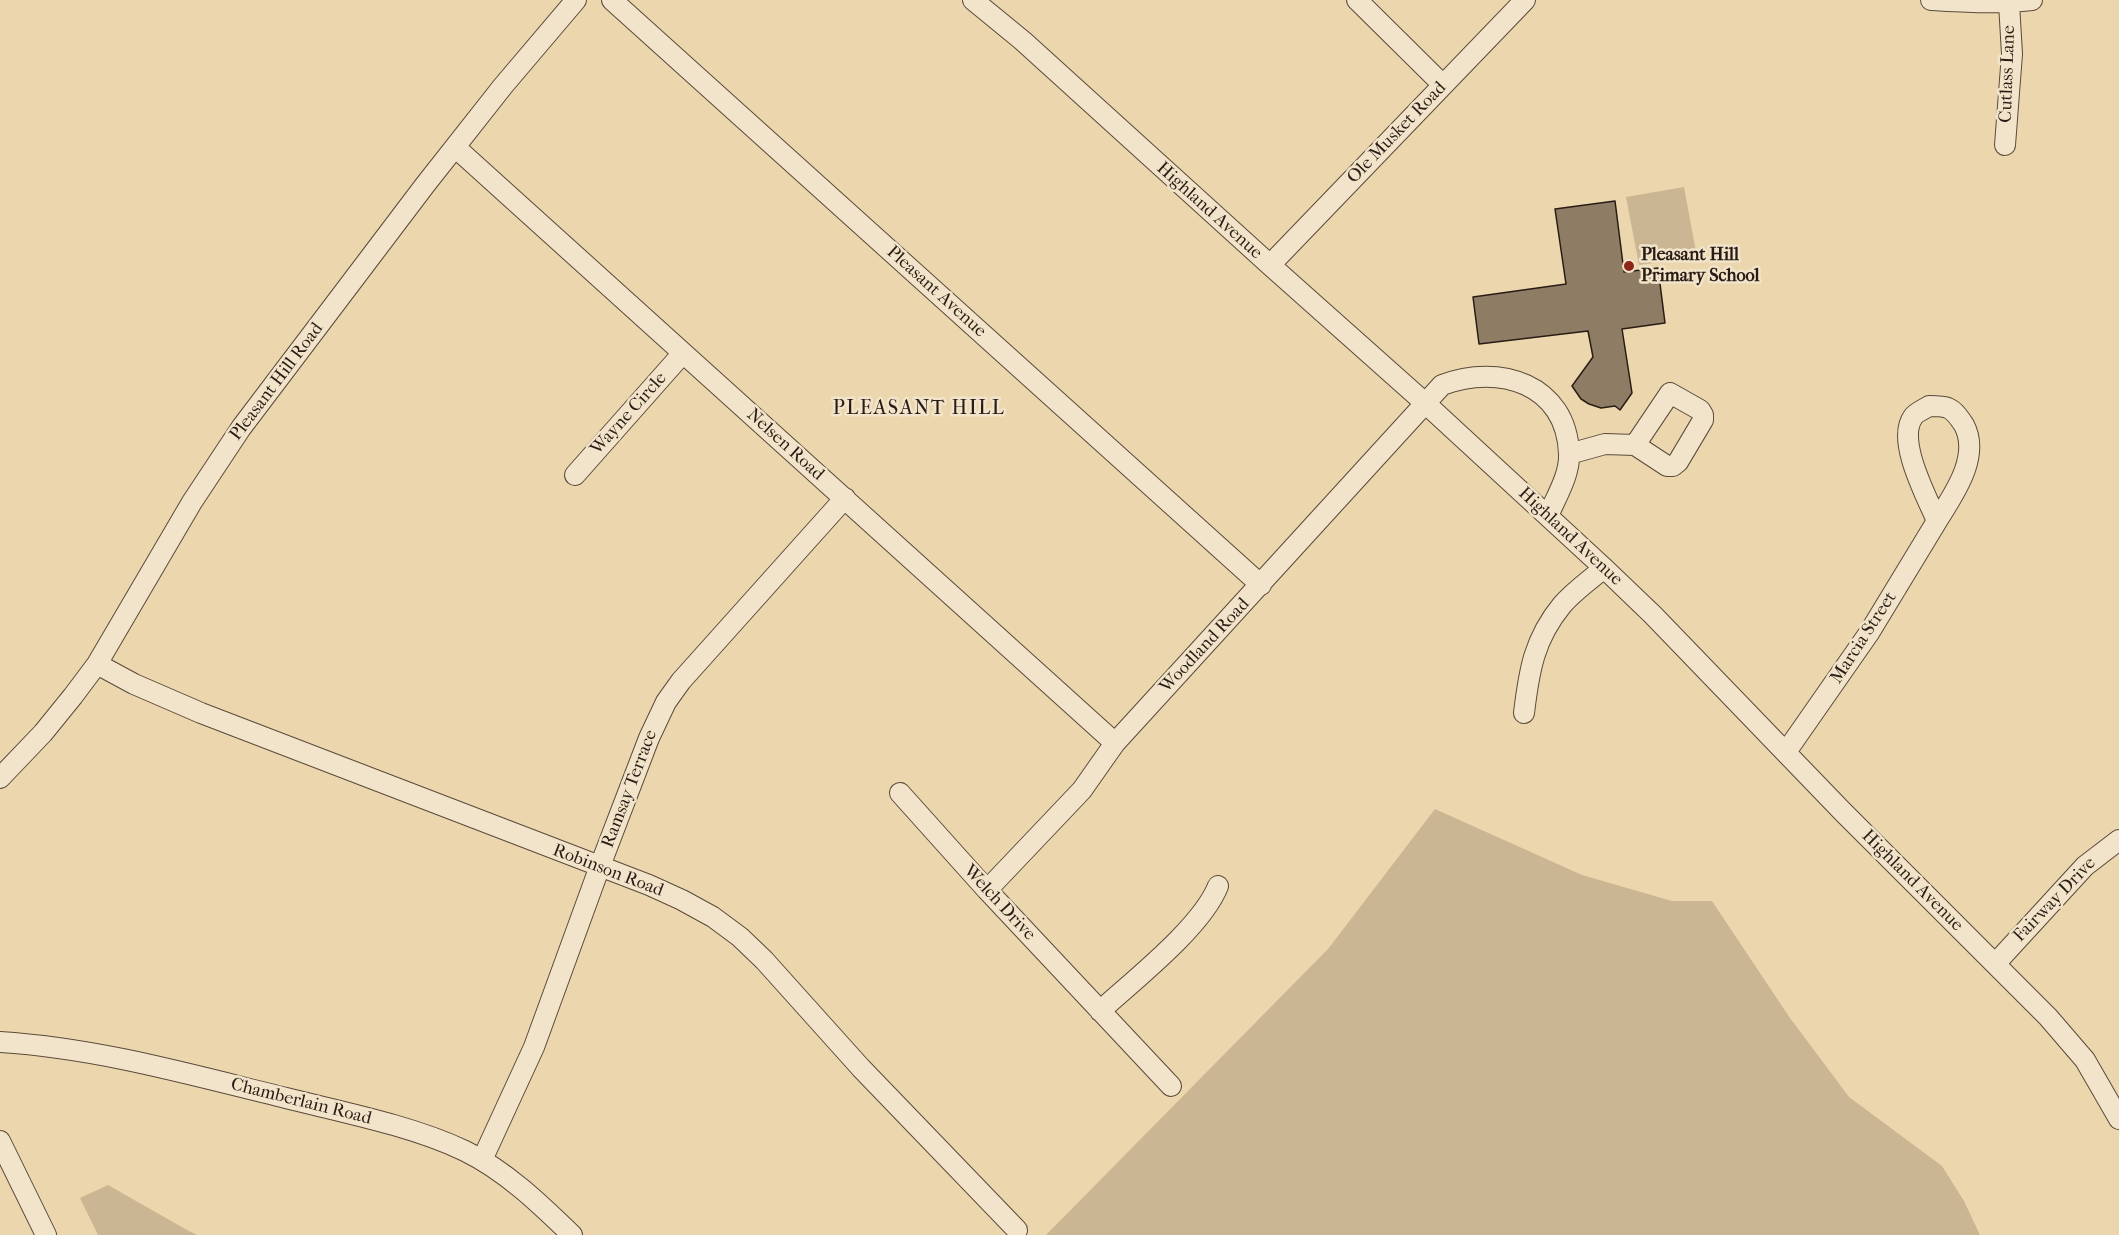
<!DOCTYPE html>
<html>
<head>
<meta charset="utf-8">
<style>
	body { margin:0 }
	canvas { display:block; background:#ebd6ad }
</style>
</head>
<body>
<canvas width="2119" height="1235"></canvas>
<script>
const ctx = document.querySelector('canvas').getContext('2d');
ctx.lineJoin = 'round';
function paint(path, color) { ctx.fillStyle = color; ctx.fill(path, 'evenodd'); }
function stroke(path, color, width, dash) { ctx.strokeStyle = color; ctx.lineWidth = width; ctx.lineCap = dash ? 'butt' : 'round'; ctx.setLineDash(dash || []); ctx.stroke(path); }
function label(font, color, halo, rows, align = 'center') {
  ctx.font = font + ' "IM FELL French Canon",serif'; ctx.lineWidth = 5; ctx.setLineDash([]); ctx.textBaseline = 'middle'; ctx.strokeStyle = halo; ctx.fillStyle = color; for (const [text, x, y, turn = 0] of rows) {
    ctx.save(); ctx.translate(x, y); ctx.rotate((+turn || 0) * Math.PI / 180); ctx.textAlign = isNaN(turn) ? turn : align; if (halo) ctx.strokeText(text, 0, 0); ctx.fillText(text, 0, 0); ctx.restore();
  }
}
paint(new Path2D(`
	M 1684,187 L 1697,257 L 1639,265 L 1626,197 Z
	M 1435,809 L 1582,875 L 1672,901 L 1712,901 L 1790,1018 L 1849,1097 L 1942,1166 L 1964,1201 L 1980,1235 L 1046,1235 L 1328,949 Z
	M 108,1185 L 187,1230 L 197,1235 L 98,1235 L 80,1198 Z`), '#cab693');
const building = new Path2D(`
	M 1615,201 L 1624,272 L 1658,268 L 1665,323 L 1622,329 L 1632,393 L 1620,410 L 1615,406 L 1601,408 L 1589,404 L 1581,399 L 1572,386 L 1593,357 L 1588,331 L 1479,344 L 1473,297 L 1566,284 L 1555,209 Z`);
paint(building, '#8e7d64');
stroke(building, '#291c14', 1.5);
const minor = new Path2D(`
	M 612,0 L 1261,585
	M 973,0 L 1023,41 L 1270,265 L 1425,403 L 1604,568 L 1653,615 L 1843,812 L 2048,1017 L 2085,1060 L 2119,1119
	M 1357,0 L 1443,85
	M 1931,0 C 1965,2 1998,4 2032,0
	M 2005,145 L 2012,54 L 2009,3
	M 455,147 L 1115,743
	M 1270,265 L 1525,0
	M 1929,406 C 1935,406 1943,406 1948,408 C 1955,411 1960,419 1964,425 C 1981,457 1953,495 1937,521 C 1927,497 1896,441 1913,417 C 1916,412 1925,409 1929,406 Z
	M 1569,454 L 1605,444 L 1635,445 L 1667,466 L 1673,466 L 1678,462 L 1703,420 L 1703,415 L 1700,410 L 1670,393 L 1635,445
	M 575,475 L 683,353
	M 97,664 L 134,684 L 201,713 L 649,885 L 682,900 L 713,917 L 740,937 L 764,960 L 861,1068 L 1017,1230
	M 1524,713 C 1529,671 1534,639 1562,605 C 1574,591 1590,580 1604,568
	M 1786,752 L 1869,633 L 1937,521
	M 0,778 L 43,733 L 73,696 L 97,664 L 192,502 L 241,428 L 425,185 L 503,86 L 576,0
	M 900,793 L 987,890 L 1171,1086
	M 987,890 L 1082,790 L 1115,743 L 1442,385 C 1499,363 1567,384 1569,454 C 1570,475 1556,497 1548,516
	M 1995,964 L 2085,866 L 2119,840
	M 1100,1011 C 1134,980 1202,927 1218,886
	M 0,1042 C 97,1048 192,1075 286,1098 C 342,1112 413,1126 465,1151 C 506,1171 540,1204 572,1235
	M 0,1141 L 46,1235
	M 482,1160 L 534,1047 L 600,866 L 649,738 L 666,702 L 681,681 L 845,498`);
stroke(minor, '#5a4a3a', 22);
stroke(minor, '#f2e4ca', 20);
for (const [x, y, r, color] of [
	[1629,266,6,"#8f2418"]
]) { const dot = new Path2D(); dot.arc(x, y, r, 0, 2 * Math.PI); ctx.fillStyle = color; ctx.fill(dot); stroke(dot, '#f2e4ca', 2); }
label('18px', '#291c14', '#f2e4ca', [
	["Cutlass Lane",2008,74,-88],
	["Ole Musket Road",1397,133,-46],
	["Highland Avenue",1209,211,42],
	["Pleasant Avenue",936,292,42],
	["Pleasant Hill Road",277,382,-53],
	["Wayne Circle",629,414,-48],
	["Nelsen Road",785,445,42],
	["Highland Avenue",1570,537,43],
	["Marcia Street",1864,638,-57],
	["Woodland Road",1205,646,-47],
	["Ramsay Terrace",630,789,-69],
	["Robinson Road",608,871,21],
	["Highland Avenue",1912,881,45],
	["Fairway Drive",2055,900,-46],
	["Welch Drive",999,903,47],
	["Chamberlain Road",301,1102,14]
]);
label('bold 18px', '#291c14', '#f2e4ca', [
	["Pleasant Hill",1641,256],
	["Primary School",1641,277]
], 'left');
ctx.letterSpacing = '1.5px';
label('20px', '#291c14', '#f2e4ca', [
	["PLEASANT HILL",919,409]
]);
ctx.letterSpacing = '0px';
</script>
</body>
</html>
